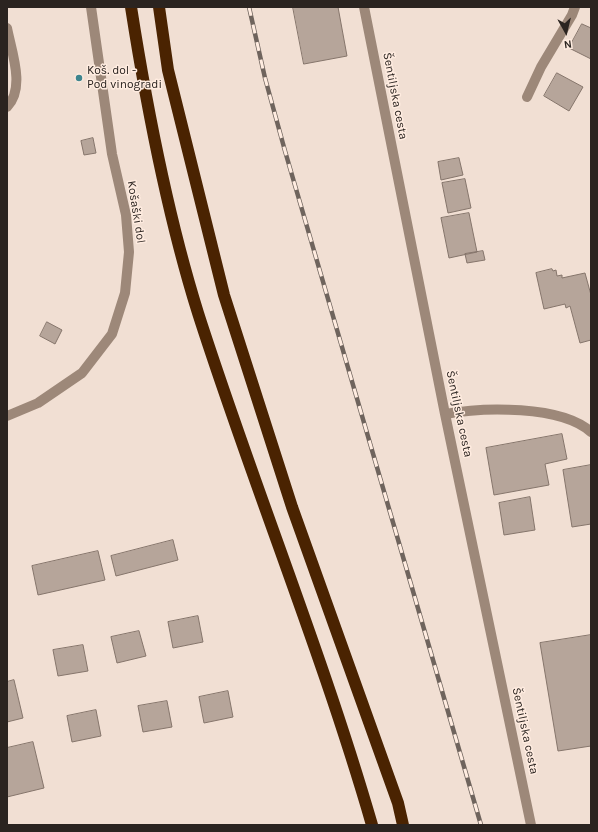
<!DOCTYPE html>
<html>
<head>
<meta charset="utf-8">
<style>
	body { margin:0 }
	#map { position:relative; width:598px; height:832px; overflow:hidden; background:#f1dfd3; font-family:Karla,sans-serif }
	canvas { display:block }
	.frame { position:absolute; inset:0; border:8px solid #2b2420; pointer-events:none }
	.north { position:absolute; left:546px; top:12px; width:40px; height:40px; -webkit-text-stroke:3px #ffece0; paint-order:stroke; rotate:172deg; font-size:11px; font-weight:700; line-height:16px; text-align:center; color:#2b2420 }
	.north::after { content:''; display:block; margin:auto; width:14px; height:18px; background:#2b2420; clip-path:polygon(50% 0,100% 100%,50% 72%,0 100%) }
</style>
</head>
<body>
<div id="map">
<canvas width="598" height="832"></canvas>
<div class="frame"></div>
<div class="north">N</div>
</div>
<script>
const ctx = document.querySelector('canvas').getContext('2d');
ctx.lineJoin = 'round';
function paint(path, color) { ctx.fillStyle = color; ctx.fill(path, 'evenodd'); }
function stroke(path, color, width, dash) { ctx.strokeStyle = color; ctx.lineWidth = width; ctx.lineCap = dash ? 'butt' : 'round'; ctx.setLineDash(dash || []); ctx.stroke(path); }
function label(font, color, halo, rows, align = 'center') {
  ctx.font = font + ' Karla,sans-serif'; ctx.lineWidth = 3; ctx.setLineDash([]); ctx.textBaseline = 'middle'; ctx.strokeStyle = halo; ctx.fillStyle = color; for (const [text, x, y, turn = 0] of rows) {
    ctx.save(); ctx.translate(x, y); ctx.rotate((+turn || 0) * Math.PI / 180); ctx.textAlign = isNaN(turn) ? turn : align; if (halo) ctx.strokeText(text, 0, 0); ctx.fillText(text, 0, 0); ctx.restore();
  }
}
const building = new Path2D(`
	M 293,7 L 338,7 L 347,56 L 304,64 Z
	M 582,24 L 591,28 L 591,59 L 569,48 Z
	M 557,73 L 583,87 L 569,111 L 544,96 Z
	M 93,138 L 96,153 L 84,155 L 81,141 Z
	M 459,158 L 463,175 L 441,180 L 438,162 Z
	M 465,179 L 471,208 L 448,213 L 442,183 Z
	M 469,213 L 477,252 L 449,258 L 441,218 Z
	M 483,251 L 485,260 L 467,263 L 465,254 Z
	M 552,269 L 553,271 L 556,270 L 557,276 L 562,275 L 562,278 L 585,273 L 591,295 L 591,340 L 580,343 L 570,306 L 566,308 L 565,304 L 544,309 L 536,273 Z
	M 47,322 L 62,330 L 55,344 L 40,336 Z
	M 562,434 L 567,459 L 545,464 L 549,485 L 494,495 L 486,448 Z
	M 591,465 L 591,524 L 572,527 L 563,470 Z
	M 530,497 L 535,530 L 504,535 L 499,503 Z
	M 173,540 L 178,560 L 116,576 L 111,556 Z
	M 98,551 L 105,580 L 38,595 L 32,566 Z
	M 198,616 L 203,642 L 173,648 L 168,622 Z
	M 139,631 L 146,656 L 117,663 L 111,637 Z
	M 591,635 L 591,746 L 558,751 L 540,643 Z
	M 83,645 L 88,671 L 58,676 L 53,650 Z
	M 14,680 L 23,718 L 7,722 L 7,682 Z
	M 228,691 L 233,717 L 204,723 L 199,697 Z
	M 167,701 L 172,727 L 143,732 L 138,706 Z
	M 96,710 L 101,736 L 72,742 L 67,716 Z
	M 33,742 L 44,788 L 7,797 L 7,748 Z`);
paint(building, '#b6a59a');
stroke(building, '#85756b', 1);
stroke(new Path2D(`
	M 364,7 L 445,414 L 531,825
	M 7,28 C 11,50 26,88 7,107
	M 527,97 L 541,67 L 572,15 L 575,7
	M 445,414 C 483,407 561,405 591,432
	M 7,416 L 38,403 L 82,373 L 112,334 L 125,293 L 129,252 L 126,215 L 112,154 L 91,7`), '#9d8879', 10);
stroke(new Path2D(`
	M 131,7 C 147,109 167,214 198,313 C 253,485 322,652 372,825
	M 159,7 L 168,70 L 224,295 L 292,507 L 398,803 L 403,825`), '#4a2301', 12);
const rail = new Path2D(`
	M 249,7 L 265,78 L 285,151 L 481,825`);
stroke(rail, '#6f645d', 4.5);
stroke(rail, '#ffece0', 3, [9]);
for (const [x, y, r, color] of [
	[79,78,4,"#3e858e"]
]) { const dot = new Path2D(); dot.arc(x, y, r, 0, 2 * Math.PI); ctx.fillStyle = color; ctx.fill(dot); stroke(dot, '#ffece0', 1.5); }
label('12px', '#2b2420', '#ffece0', [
	["Koš. dol -",87,71],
	["Pod vinogradi",87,85]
], 'left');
label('12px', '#2b2420', '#ffece0', [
	["Šentiljska cesta",395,96,79],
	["Košaški dol",136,212,81],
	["Šentiljska cesta",459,414,78],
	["Šentiljska cesta",525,731,78]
]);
</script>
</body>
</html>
